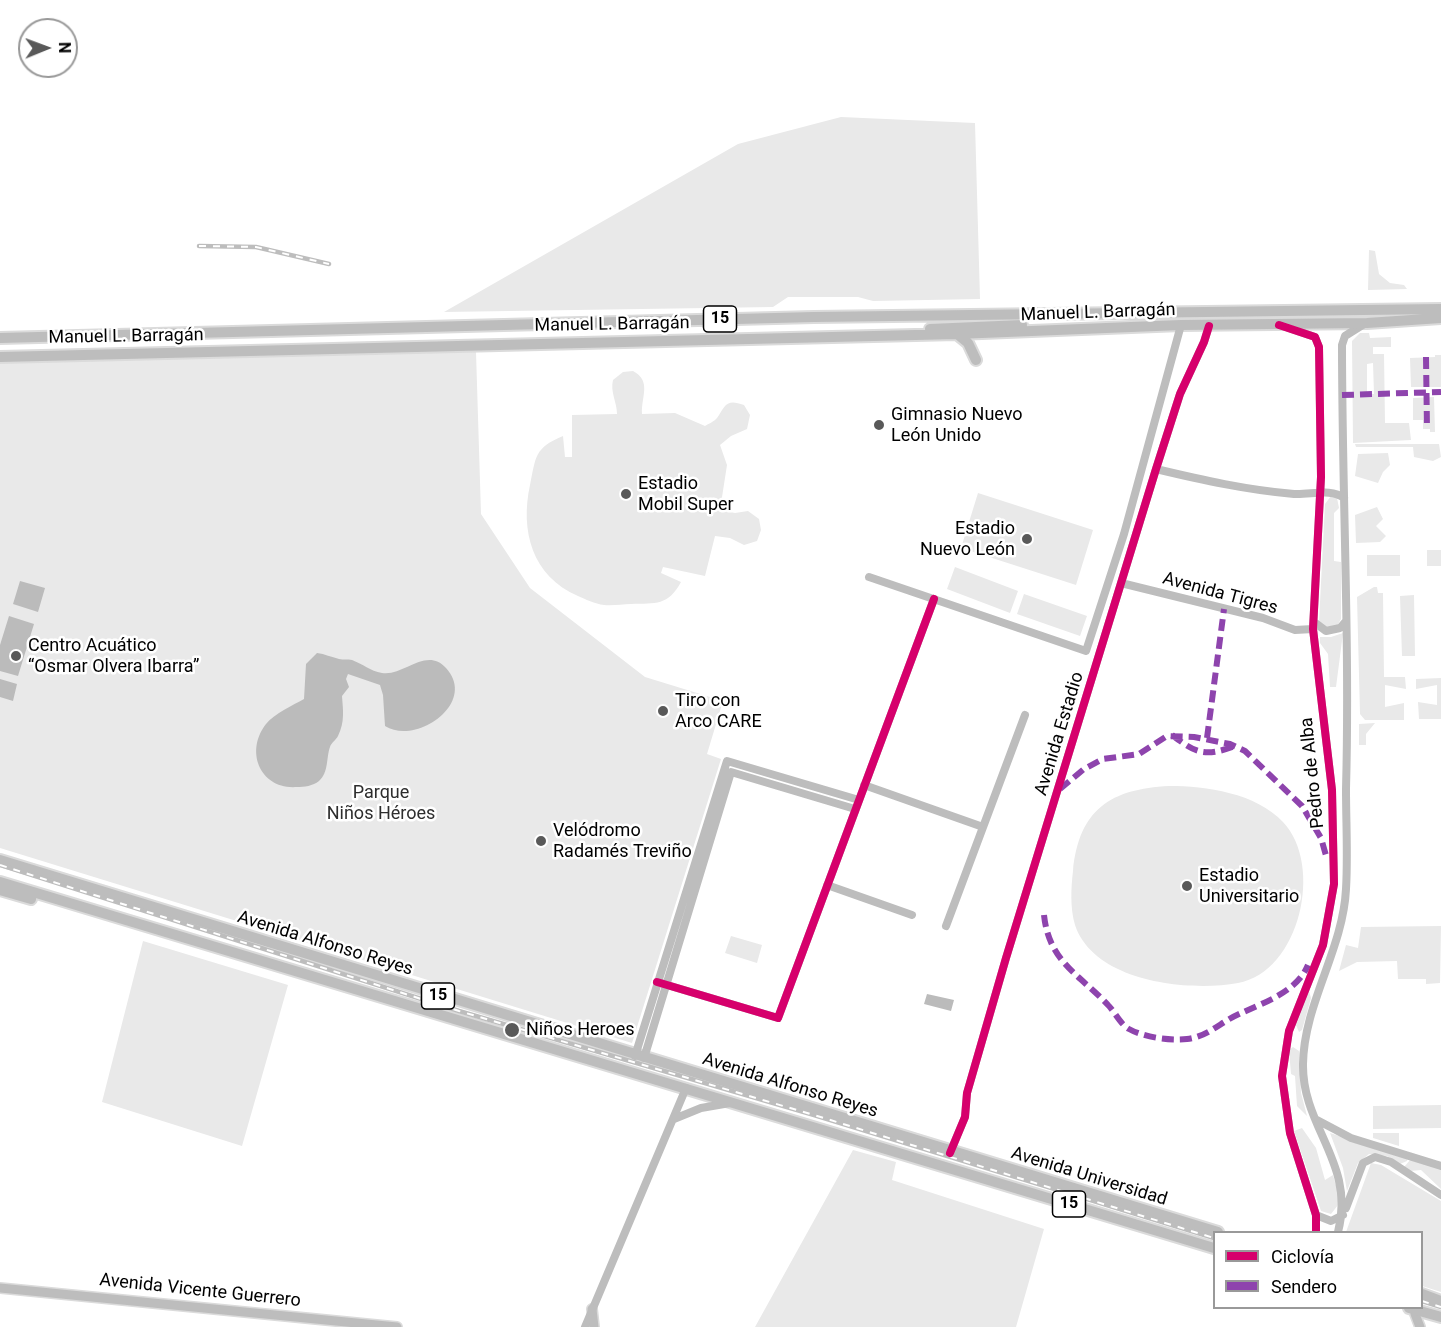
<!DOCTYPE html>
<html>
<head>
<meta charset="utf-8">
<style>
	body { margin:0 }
	#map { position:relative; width:1441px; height:1327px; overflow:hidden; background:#fff; font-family:Roboto,sans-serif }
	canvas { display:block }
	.legend { position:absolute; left:1213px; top:1231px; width:210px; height:78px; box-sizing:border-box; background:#fff; border:2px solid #999; margin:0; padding:8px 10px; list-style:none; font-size:18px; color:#000 }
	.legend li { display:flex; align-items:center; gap:12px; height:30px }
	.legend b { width:30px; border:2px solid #999 }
	.north { position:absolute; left:18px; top:18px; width:60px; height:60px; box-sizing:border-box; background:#fff; border:2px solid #999; border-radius:50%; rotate:89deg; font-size:16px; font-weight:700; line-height:24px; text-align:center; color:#000 }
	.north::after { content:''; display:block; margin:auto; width:21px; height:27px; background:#595959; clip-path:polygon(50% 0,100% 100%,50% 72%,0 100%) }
</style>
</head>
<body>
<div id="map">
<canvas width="1441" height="1327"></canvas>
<ul class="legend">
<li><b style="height:8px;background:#d6006c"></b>Ciclovía</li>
<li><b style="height:8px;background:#8e44ad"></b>Sendero</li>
</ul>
<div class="north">N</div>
</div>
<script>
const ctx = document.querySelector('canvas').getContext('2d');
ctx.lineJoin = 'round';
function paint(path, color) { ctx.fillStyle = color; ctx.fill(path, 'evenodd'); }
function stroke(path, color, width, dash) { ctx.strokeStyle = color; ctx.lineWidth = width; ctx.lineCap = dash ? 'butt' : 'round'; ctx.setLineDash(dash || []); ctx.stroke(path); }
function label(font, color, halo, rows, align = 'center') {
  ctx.font = font + ' Roboto,sans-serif'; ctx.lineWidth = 5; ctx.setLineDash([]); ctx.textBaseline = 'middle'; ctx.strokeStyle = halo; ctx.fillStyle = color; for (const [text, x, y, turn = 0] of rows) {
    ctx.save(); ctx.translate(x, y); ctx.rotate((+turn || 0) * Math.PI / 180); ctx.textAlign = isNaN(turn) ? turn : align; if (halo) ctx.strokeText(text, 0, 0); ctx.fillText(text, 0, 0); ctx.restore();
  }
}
paint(new Path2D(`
	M 841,117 L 975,123 L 980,299 L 873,301 L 858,297 L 788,297 L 773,307 L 444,312 L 738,144 Z
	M 1369,250 L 1375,251 L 1379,274 L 1390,283 L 1404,285 L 1407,289 L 1368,290 Z
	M 1360,333 L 1369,333 L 1370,338 L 1391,337 L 1391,347 L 1373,347 L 1373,354 L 1384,354 L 1385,423 L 1409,423 L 1411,440 L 1353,443 L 1352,341 ZM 1373,363 L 1374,394 L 1367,394 L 1367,364 Z
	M 476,352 L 481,514 L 530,588 L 645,677 L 723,701 L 707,754 L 721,759 L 632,1043 L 0,848 L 0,363 Z
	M 1435,355 L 1441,355 L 1441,387 L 1411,387 L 1410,358 L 1435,357 Z
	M 633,371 C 652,381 641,397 642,414 L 675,413 L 705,426 C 708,424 715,421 717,418 C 725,406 726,398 744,405 L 750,415 L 747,429 L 731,436 L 720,445 L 727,465 L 720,510 L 735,513 L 748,511 L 759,519 L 761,530 L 757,541 L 744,545 L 730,538 L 715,536 L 705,576 L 663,567 L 661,573 L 681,582 C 668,606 656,603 631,604 C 622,604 613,606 604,605 C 595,604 585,599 578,596 C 532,576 520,531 530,485 C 536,457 534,448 563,436 L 565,457 L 572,457 L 572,415 L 617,414 C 617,402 610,392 613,380 L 623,372 Z
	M 1434,397 L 1435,432 L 1430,432 L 1430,429 L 1423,429 L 1423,420 L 1413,420 L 1413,398 Z
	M 1355,444 L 1439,444 L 1441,457 L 1433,461 L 1414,457 L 1413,447 L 1356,447 Z
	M 1388,453 L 1390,465 L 1383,472 L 1378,483 L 1355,476 L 1358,454 Z
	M 978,493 L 1093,530 L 1076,585 L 961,548 Z
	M 1331,496 L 1337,498 L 1339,508 L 1334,513 L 1334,561 L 1341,562 L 1341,619 L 1337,626 L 1328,628 L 1319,622 L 1325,504 Z
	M 1377,507 L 1383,519 L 1376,526 L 1386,536 L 1380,542 L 1356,543 L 1355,515 Z
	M 1427,550 L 1441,550 L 1441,566 L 1427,566 Z
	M 1367,555 L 1400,555 L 1400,576 L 1367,576 Z
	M 955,567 L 1018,591 L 1010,613 L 947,589 Z
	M 1374,587 L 1377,587 L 1378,593 L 1383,593 L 1384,677 L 1405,677 L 1406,689 L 1385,685 L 1385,707 L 1404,703 L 1404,720 L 1365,720 L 1360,714 L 1357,597 Z
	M 1024,594 L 1087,616 L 1080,636 L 1017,614 Z
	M 1414,595 L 1415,656 L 1402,656 L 1400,596 Z
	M 1343,633 L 1336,687 L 1330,687 L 1328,654 L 1320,643 L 1320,637 L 1331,637 Z
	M 1441,678 L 1441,719 L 1419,719 L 1418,702 L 1437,705 L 1437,685 L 1416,689 L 1416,679 Z
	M 1375,723 L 1366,734 L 1366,745 L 1359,745 L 1359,724 Z
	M 1169,786 C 1206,786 1256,793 1283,822 C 1324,865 1300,972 1238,983 C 1188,992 1094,982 1075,925 C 1070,908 1071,888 1073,871 C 1079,809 1111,789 1169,786 Z
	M 1441,926 L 1440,983 L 1426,984 L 1426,979 L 1398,979 L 1397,961 L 1357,962 L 1339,971 L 1346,945 L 1358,948 L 1361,927 Z
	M 731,936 L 762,945 L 757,963 L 725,953 Z
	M 143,941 L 288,985 L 242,1146 L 102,1102 Z
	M 1309,991 L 1311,998 L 1302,1030 L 1299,1032 L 1296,1025 Z
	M 1293,1047 L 1299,1051 L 1301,1093 L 1307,1116 L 1297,1106 L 1295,1076 L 1291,1074 L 1289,1050 Z
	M 1441,1105 L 1441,1128 L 1373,1129 L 1373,1106 Z
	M 1302,1128 L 1316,1148 L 1325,1180 L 1333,1175 L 1337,1189 L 1338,1205 L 1331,1214 L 1321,1211 L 1294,1131 Z
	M 1330,1133 L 1408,1158 L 1407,1161 L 1400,1164 L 1387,1156 L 1369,1154 L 1358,1163 L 1347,1191 L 1343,1168 Z
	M 1373,1133 L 1399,1133 L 1399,1146 L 1373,1138 Z
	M 853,1150 L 896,1162 L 892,1180 L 1044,1229 L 1016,1327 L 755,1327 Z
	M 1411,1159 L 1441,1168 L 1441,1189 L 1421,1170 L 1410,1171 L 1404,1167 Z
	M 1371,1163 L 1381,1165 L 1441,1201 L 1441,1292 L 1422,1286 L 1422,1232 L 1346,1232 Z`), '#e9e9e9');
paint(new Path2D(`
	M 20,581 L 45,588 L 38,612 L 13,604 Z
	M 9,616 L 34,624 L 18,676 L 0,671 L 0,645 Z
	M 317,653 C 325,654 331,657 339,659 C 343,660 348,659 352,660 C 363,664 370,671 382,673 C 403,677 426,646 446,668 C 478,703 416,746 385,726 L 383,695 L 380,685 L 348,674 L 346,679 L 349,687 L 342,696 C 343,710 345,722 338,736 C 336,740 331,743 330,747 C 326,758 329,772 319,781 C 313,786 304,787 297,787 C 261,790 244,752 266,724 C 274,714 293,705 304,699 L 306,664 Z
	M 0,679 L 17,684 L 13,701 L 0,697 Z
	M 927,994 L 954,1000 L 951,1011 L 924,1004 Z`), '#bbb');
const major = new Path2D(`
	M 0,1288 L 397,1327
	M 592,1309 L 594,1327
	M 1415,1314 L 1420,1327`);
const highway = new Path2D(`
	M 930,329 L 1022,325
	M 957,334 L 968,343 L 976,360
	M 0,338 L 814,317 L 1441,309
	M 0,357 L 957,334 L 1181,325 L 1367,323 L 1441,318
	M 0,860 L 1218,1232
	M 0,882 L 1214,1248
	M 0,890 L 31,899
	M 1422,1294 L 1441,1301
	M 1409,1308 L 1441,1317`);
stroke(major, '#dbdbdb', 12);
stroke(highway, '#dbdbdb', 14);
stroke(new Path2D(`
	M 1283,326 L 1315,337 L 1319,347 L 1321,477 L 1313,629 L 1332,790 L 1334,884 L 1323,945 L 1289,1031 L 1282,1076 L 1290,1133 L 1316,1215 L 1316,1232
	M 1156,469 C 1202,480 1247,490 1294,494 C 1311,495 1331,488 1344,498
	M 869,577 L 1086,651 L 1124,534 L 1181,325
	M 1121,583 L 1263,618 L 1295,630 L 1313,629
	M 1314,622 L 1326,631 L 1340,628 L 1346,621
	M 864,785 L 983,827
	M 827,885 L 912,915
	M 946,926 L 1025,715
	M 657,982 L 778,1018 L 934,599
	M 635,1056 L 727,761 L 859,800
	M 644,1058 L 731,772 L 855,809
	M 674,1119 L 701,1108 L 730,1103
	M 1317,1120 L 1351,1138 L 1441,1166
	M 950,1153 L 965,1117 L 967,1093 L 1006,958 L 1156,469 L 1180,394 L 1204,342 L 1209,326
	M 1346,1208 L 1363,1163 L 1375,1157 L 1391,1162 L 1441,1195
	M 1316,1215 L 1331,1221 L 1343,1215
	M 1338,1232 C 1356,1163 1302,1128 1303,1064 C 1304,1003 1343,950 1346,889 C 1348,856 1346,822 1346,789 C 1350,641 1342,493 1342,345 L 1345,336 L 1364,324
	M 585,1327 L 686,1088`), '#bdbdbd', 8);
stroke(major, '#bdbdbd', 9);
stroke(highway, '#bdbdbd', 10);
const rail = new Path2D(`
	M 199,246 L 256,247 L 329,264
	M 0,865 L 459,1011 L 814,1115 L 1214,1238
	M 1422,1301 L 1441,1307`);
stroke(rail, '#bdbdbd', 4.5);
stroke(rail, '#fff', 2, [7]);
stroke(new Path2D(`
	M 1426,357 L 1427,429
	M 1342,395 L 1441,392
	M 1172,735 C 1197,754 1205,757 1235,746
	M 1207,738 L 1224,609
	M 1060,789 L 1084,769 L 1103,759 L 1139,754 L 1167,736 L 1194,737 L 1230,744 L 1245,751 L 1302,806 L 1321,838 L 1327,859
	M 1044,915 C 1049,962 1079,974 1108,1005 C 1115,1012 1120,1024 1129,1029 C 1143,1037 1170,1041 1187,1039 C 1207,1037 1221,1022 1239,1014 C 1263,1003 1297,992 1308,965`), '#8e44ad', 6, [12, 6]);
stroke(new Path2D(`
	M 1279,325 L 1315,337 L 1319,347 L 1321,477 L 1313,629 L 1332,790 L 1334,884 L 1323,945 L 1289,1031 L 1282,1076 L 1290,1133 L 1316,1215 L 1316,1232
	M 657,982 L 778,1018 L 934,599
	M 950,1153 L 965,1117 L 967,1093 L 1006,958 L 1156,469 L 1180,394 L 1204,342 L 1209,326`), '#d6006c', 8);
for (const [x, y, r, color] of [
	[879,425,6,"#595959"],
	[626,494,6,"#595959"],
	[1027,539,6,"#595959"],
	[16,656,6,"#595959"],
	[663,711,6,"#595959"],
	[541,841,6,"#595959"],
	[1187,886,6,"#595959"],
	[512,1030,8,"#595959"]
]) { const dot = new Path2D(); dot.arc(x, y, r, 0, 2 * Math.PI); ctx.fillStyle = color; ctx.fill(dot); stroke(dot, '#fff', 2); }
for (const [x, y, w] of [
	[720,319,33],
	[438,996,33],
	[1069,1204,33]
]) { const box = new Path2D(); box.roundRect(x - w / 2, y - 13, w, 26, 4.5); ctx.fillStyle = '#fff'; ctx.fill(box); stroke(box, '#000', 1.5); }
label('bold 16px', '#000', null, [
	["15",720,319],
	["15",438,996],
	["15",1069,1204]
]);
label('18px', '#000', '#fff', [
	["Manuel L. Barragán",1098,313,-2],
	["Manuel L. Barragán",612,325,-1],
	["Manuel L. Barragán",126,337,-1],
	["Avenida Tigres",1220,594,15],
	["Avenida Estadio",1060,734,-73],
	["Pedro de Alba",1313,773,-96],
	["Avenida Alfonso Reyes",325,944,17],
	["Avenida Alfonso Reyes",790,1086,17],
	["Avenida Universidad",1089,1177,17],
	["Avenida Vicente Guerrero",200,1291,6]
]);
label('18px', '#000', '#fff', [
	["Gimnasio Nuevo",891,415],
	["León Unido",891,436],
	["Estadio",638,484],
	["Mobil Super",638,505],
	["Estadio",1015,529,"right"],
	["Nuevo León",1015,550,"right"],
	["Centro Acuático",28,646],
	["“Osmar Olvera Ibarra”",28,667],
	["Tiro con",675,701],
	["Arco CARE",675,722],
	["Velódromo",553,831],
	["Radamés Treviño",553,852],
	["Estadio",1199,876],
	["Universitario",1199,897],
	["Niños Heroes",526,1030]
], 'left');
label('18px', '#2e2e2e', '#fff', [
	["Parque",381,793],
	["Niños Héroes",381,814]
]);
</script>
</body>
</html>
